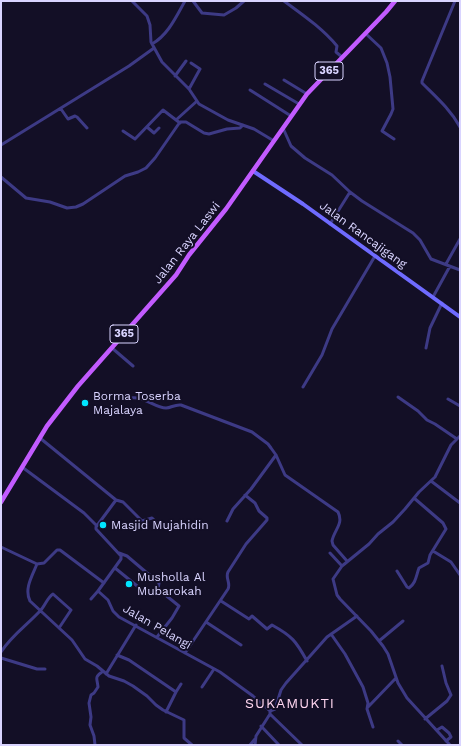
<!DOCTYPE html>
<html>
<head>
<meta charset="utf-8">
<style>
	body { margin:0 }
	#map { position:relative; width:461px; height:746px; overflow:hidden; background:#130f26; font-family:"Work Sans",sans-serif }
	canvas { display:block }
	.frame { position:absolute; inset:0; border:2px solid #d9d4ff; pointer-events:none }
</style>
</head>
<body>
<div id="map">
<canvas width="461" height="746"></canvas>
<div class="frame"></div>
</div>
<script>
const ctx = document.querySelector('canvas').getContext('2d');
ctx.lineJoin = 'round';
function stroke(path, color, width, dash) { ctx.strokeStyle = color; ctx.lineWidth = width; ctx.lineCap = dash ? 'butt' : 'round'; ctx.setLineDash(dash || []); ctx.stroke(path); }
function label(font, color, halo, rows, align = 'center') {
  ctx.font = font + ' "Work Sans",sans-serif'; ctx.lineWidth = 4; ctx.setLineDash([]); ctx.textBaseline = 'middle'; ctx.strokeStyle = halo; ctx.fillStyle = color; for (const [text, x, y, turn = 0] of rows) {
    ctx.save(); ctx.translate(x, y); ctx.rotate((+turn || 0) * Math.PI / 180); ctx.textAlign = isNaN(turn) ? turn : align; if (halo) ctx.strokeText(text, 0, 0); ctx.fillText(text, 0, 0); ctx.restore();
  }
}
stroke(new Path2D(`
	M 132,1 L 147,16 L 150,25 L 151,42 L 162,62 L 189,89 L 199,104 L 228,120 L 254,129 L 274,141
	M 193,1 L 202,13 L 224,15 L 236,8 L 244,1
	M 284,1 C 303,15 322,28 337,46 L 336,52 L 342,57
	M 455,1 L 422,81 L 422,83 C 436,97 450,109 460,127
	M 365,33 L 381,48 L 387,63 L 390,77 L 393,109 L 391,114 L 382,131 L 394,139
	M 152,44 C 168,35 176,17 185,1
	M 175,76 L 186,61
	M 284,80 L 307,94
	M 265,84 L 299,104
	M 189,89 L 200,69 L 191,63
	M 250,90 L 291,116
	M 61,109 L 68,119 L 75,116 L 77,117 L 87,128
	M 176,120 L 197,101
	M 147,127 L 154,133 L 159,128
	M 283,128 L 291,146 L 305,158 L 332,175 L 350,192 L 362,201 L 413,233 L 420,240 L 431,259 L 460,270
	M 123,131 L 135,139 L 163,110 L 180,123
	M 1,145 L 129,66 L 154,48
	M 1,177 L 26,198 L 50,202 L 67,208 L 76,207 L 83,204 L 125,176 L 138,172 L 146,168 L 155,158 L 180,122 L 186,122 L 204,133 L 209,134 L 227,129 L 240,128 L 243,125
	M 330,224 L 350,192
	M 446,264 L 460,239
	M 433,297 L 450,266
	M 112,348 L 133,366
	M 426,348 L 430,328 L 442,303
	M 303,387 L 322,355 L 332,329 L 375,256
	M 398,397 L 418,411 L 427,420 L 435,424 L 457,439
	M 131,398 C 144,396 155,408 166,408 C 171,408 175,404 181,405 L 252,432 L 268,444 L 271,448 L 276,455 L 285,475 L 338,512 C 344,524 334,530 332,541 L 333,545 L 347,561
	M 448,399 L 460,406
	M 40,438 L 116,500 L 96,527 L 96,529 L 121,556 L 121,559 L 98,591 L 108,600 L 113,611 L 119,617 L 220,672 L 253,696 L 270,711
	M 22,467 L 84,513 L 97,526
	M 431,481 L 460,503
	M 116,500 L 123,502 L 142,521 L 152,518 L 158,524
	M 227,521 L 233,509 L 251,489 L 276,455
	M 1,547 L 37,564 C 32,576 24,589 30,601 L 72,640 L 85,659 L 97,666 L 109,676 L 124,681 L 133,686 L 147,696 L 156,705 L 163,710 L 184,720 L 184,738 L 192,745
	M 433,551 L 451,562 L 460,575
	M 119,553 L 127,556 L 147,573 L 157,580 L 159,583 L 158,589 L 179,606 L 172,618 L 157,637
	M 330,553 L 342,566
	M 37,564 L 44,563 L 57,550 L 60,550 L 104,583
	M 115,568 L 147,594
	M 397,571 L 407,587 L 409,588 C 416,583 416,576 419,568 L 428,563 L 430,555 L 446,529 L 443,523 L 414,498
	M 91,599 L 98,591
	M 221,601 L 249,619 L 252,616 L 267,629 L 272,625 C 292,636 296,641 307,661
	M 206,622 L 241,645
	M 331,634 L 345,654 L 363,687 L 368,703 L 367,709 L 373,727
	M 379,641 L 403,621
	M 1,652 C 11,636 27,625 40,611 C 45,606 47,598 53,594 L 71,610 L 59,628
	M 185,653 L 228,589 C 231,583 225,578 228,572 L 246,544 L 267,520 L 267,518 L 259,511 L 255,503 L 245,495
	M 117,655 L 129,660 L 176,692 L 166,712
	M 1,658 L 37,669 L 45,669
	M 106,674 L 136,625
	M 202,687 L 214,669
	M 176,692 L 181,684
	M 368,707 L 396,678
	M 270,714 L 302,745
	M 425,719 L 447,701 L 451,695 L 446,683 L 442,666
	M 261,726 L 279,745
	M 437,730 L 442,727 L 449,733 L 451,737 L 446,741
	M 398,741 L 402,745
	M 95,745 L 94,736 L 90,725 L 91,717 L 89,703 L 91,695 L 94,693 L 98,687 C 97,677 94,678 103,671
	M 250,745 L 255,739
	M 255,745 L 256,736 L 270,714 L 270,711 L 275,709 L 281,690 L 286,683 L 327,637 L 357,616
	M 450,745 L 407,698 L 398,683 L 388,654 L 383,646 L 371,631 L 340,599 L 337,595 L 333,579 L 342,566 L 369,544 L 378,534 L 393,522 L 405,509 L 419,492 L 435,477 L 451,445 L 460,436`), '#3d3a85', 3);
stroke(new Path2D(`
	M 253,171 L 303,204 L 460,317`), '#6f6bff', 4);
stroke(new Path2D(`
	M 1,502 L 47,426 L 78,386 L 176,275 L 189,255 L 226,209 L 307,94 L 386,12 L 395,1`), '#c25bff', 4.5);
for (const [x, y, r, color] of [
	[85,403,4,"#00e5ff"],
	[103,525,4,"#00e5ff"],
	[129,584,4,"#00e5ff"]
]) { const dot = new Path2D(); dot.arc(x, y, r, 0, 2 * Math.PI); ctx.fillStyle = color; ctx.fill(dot); stroke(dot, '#130f26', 1.5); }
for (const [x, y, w] of [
	[329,71,28],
	[124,334,28]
]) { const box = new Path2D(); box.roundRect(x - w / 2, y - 9, w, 18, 3); ctx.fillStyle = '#130f26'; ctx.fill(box); stroke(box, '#d9d4ff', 1); }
label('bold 11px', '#d9d4ff', null, [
	["365",329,71],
	["365",124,334]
]);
label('12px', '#d9d4ff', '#130f26', [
	["Jalan Rancajigang",363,235,36],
	["Jalan Raya Laswi",187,243,-52],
	["Jalan Pelangi",157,627,30]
]);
label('12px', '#d9d4ff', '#130f26', [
	["Borma Toserba",93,396],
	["Majalaya",93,410],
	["Masjid Mujahidin",111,525],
	["Musholla Al",137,577],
	["Mubarokah",137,591]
], 'left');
ctx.letterSpacing = '1px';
label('14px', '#ffd6f0', '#130f26', [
	["SUKAMUKTI",290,704]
]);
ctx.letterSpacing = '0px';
</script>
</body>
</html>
